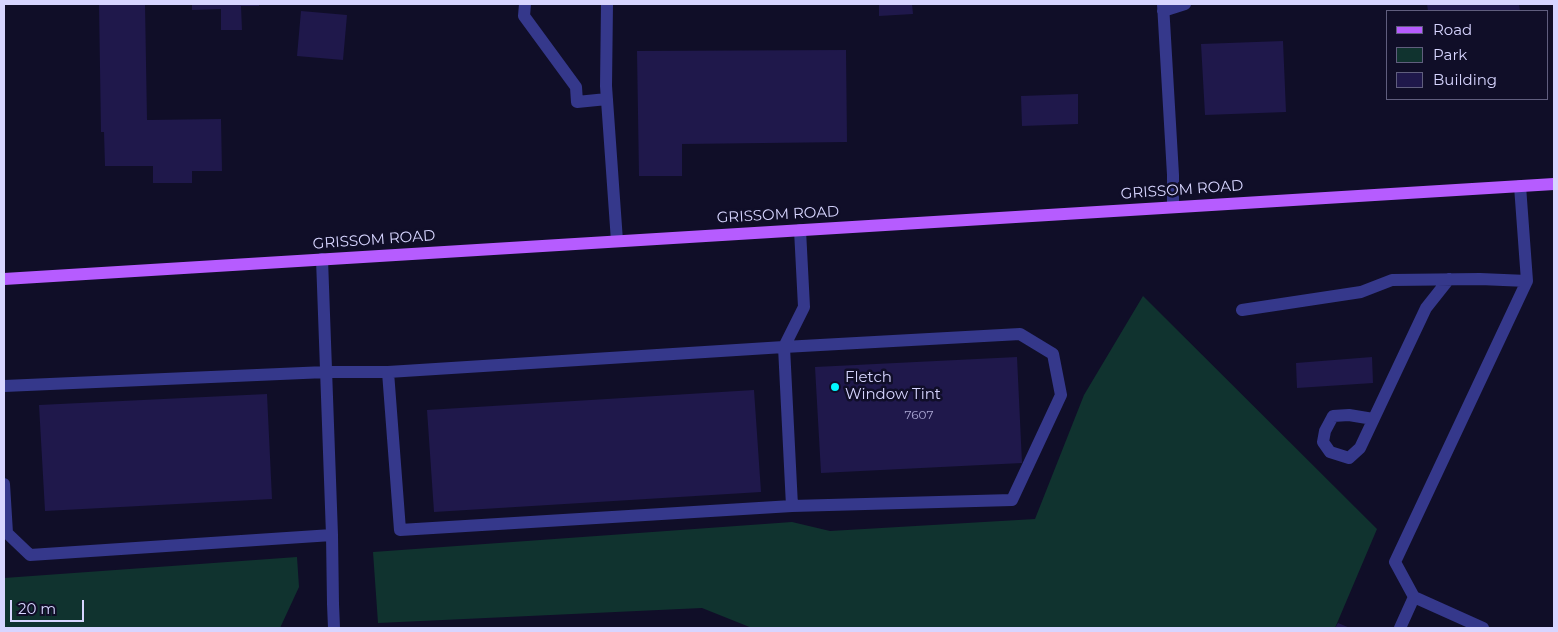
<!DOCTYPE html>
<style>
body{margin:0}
#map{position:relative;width:1558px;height:632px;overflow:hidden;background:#100e28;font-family:Montserrat,sans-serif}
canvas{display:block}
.frame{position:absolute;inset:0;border:5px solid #d7d5ff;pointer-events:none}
.legend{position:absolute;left:1386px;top:10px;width:162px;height:90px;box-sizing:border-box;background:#100e28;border:1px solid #605e7e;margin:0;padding:6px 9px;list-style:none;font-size:15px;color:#d7d5ff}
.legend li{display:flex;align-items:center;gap:10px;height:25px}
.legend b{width:25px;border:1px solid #605e7e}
.scale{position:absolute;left:10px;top:600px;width:74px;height:22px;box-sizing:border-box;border:2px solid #d7d5ff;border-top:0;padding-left:6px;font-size:15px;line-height:18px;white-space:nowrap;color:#d7d5ff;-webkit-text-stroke:4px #100e28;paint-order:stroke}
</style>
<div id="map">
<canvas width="1558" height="632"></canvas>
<div class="frame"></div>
<ul class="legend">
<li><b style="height:6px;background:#b65cff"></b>Road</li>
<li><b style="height:14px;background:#10332f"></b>Park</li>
<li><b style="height:14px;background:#1f184b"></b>Building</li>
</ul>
<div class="scale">20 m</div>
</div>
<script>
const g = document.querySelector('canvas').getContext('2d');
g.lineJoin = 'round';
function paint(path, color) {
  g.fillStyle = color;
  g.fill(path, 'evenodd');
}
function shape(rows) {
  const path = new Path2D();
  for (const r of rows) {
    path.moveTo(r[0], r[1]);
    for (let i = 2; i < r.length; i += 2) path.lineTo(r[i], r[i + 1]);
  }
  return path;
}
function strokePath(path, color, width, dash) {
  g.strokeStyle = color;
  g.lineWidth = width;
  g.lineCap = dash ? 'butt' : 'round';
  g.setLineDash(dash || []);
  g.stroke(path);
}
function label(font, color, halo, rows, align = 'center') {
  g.font = font + ' Montserrat,sans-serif';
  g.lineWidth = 5;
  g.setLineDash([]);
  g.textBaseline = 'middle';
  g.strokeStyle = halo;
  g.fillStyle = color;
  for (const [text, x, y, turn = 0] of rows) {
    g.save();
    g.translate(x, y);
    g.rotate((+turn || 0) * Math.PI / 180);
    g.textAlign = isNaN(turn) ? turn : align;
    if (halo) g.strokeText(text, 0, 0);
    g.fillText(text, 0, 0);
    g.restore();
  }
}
const green = shape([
 [1143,296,1377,529,1335,628,752,628,702,608,378,623,373,552,792,522,830,531,1035,519,1084,395],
 [297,557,299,587,280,628,4,628,4,578]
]);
const building = shape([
 [99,4,145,4,147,120,221,119,222,171,192,171,192,183,153,183,153,166,105,166,104,132,101,132],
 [192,4,259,4,259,6,241,6,242,30,221,30,221,9,192,10],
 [879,4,912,4,913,14,879,16],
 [1427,4,1519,4,1520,11,1428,11],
 [301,11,347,15,343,60,297,56],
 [1283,41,1286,112,1205,115,1201,44],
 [846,50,847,142,682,144,682,176,639,176,637,51],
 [1078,94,1078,124,1022,126,1021,96],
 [1017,357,1022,463,821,473,815,367],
 [1372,357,1373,383,1297,388,1296,363],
 [754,390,761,492,434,512,427,410],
 [267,394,272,499,45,511,39,405],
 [1338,623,1350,628,1335,628]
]);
const minor = shape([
 [525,4,524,16,576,87,577,102,607,99],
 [607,4,606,86,617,241],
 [1163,4,1173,175,1173,207],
 [1163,11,1185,4],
 [1242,310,1361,292,1392,280,1480,279,1527,281],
 [388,372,400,530,792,506,784,347,804,307,800,230],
 [4,386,326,372,388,372,784,347,1020,334,1053,354,1061,395,1012,500,792,506],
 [1373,419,1349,415,1333,416,1325,431,1323,442,1330,452,1349,458,1360,448,1426,308,1449,279],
 [4,484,7,533,30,555,332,535,322,259],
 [332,535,333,604,334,628],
 [1400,628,1414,597],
 [1483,628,1414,597,1395,562,1527,281,1520,186]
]);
const major = shape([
 [4,279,1554,184]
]);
const markers = [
 [835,387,5,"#01f8ff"]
];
const numberNames = [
 ["7607",919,415]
];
const streetNames = [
 ["GRISSOM ROAD",1182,190,-4],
 ["GRISSOM ROAD",778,215,-3],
 ["GRISSOM ROAD",374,240,-4]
];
const poiNames = [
 ["Fletch",845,378],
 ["Window Tint",845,395]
];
paint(green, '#10332f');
paint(building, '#1f184b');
strokePath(minor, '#35388b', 12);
strokePath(major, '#b65cff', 12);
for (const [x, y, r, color] of markers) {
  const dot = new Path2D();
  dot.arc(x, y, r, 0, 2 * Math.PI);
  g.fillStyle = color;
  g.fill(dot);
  strokePath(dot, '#100e28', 2);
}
label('12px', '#a9a6d2', null, numberNames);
label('15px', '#d7d5ff', '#100e28', streetNames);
label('15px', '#d7d5ff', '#100e28', poiNames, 'left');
</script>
